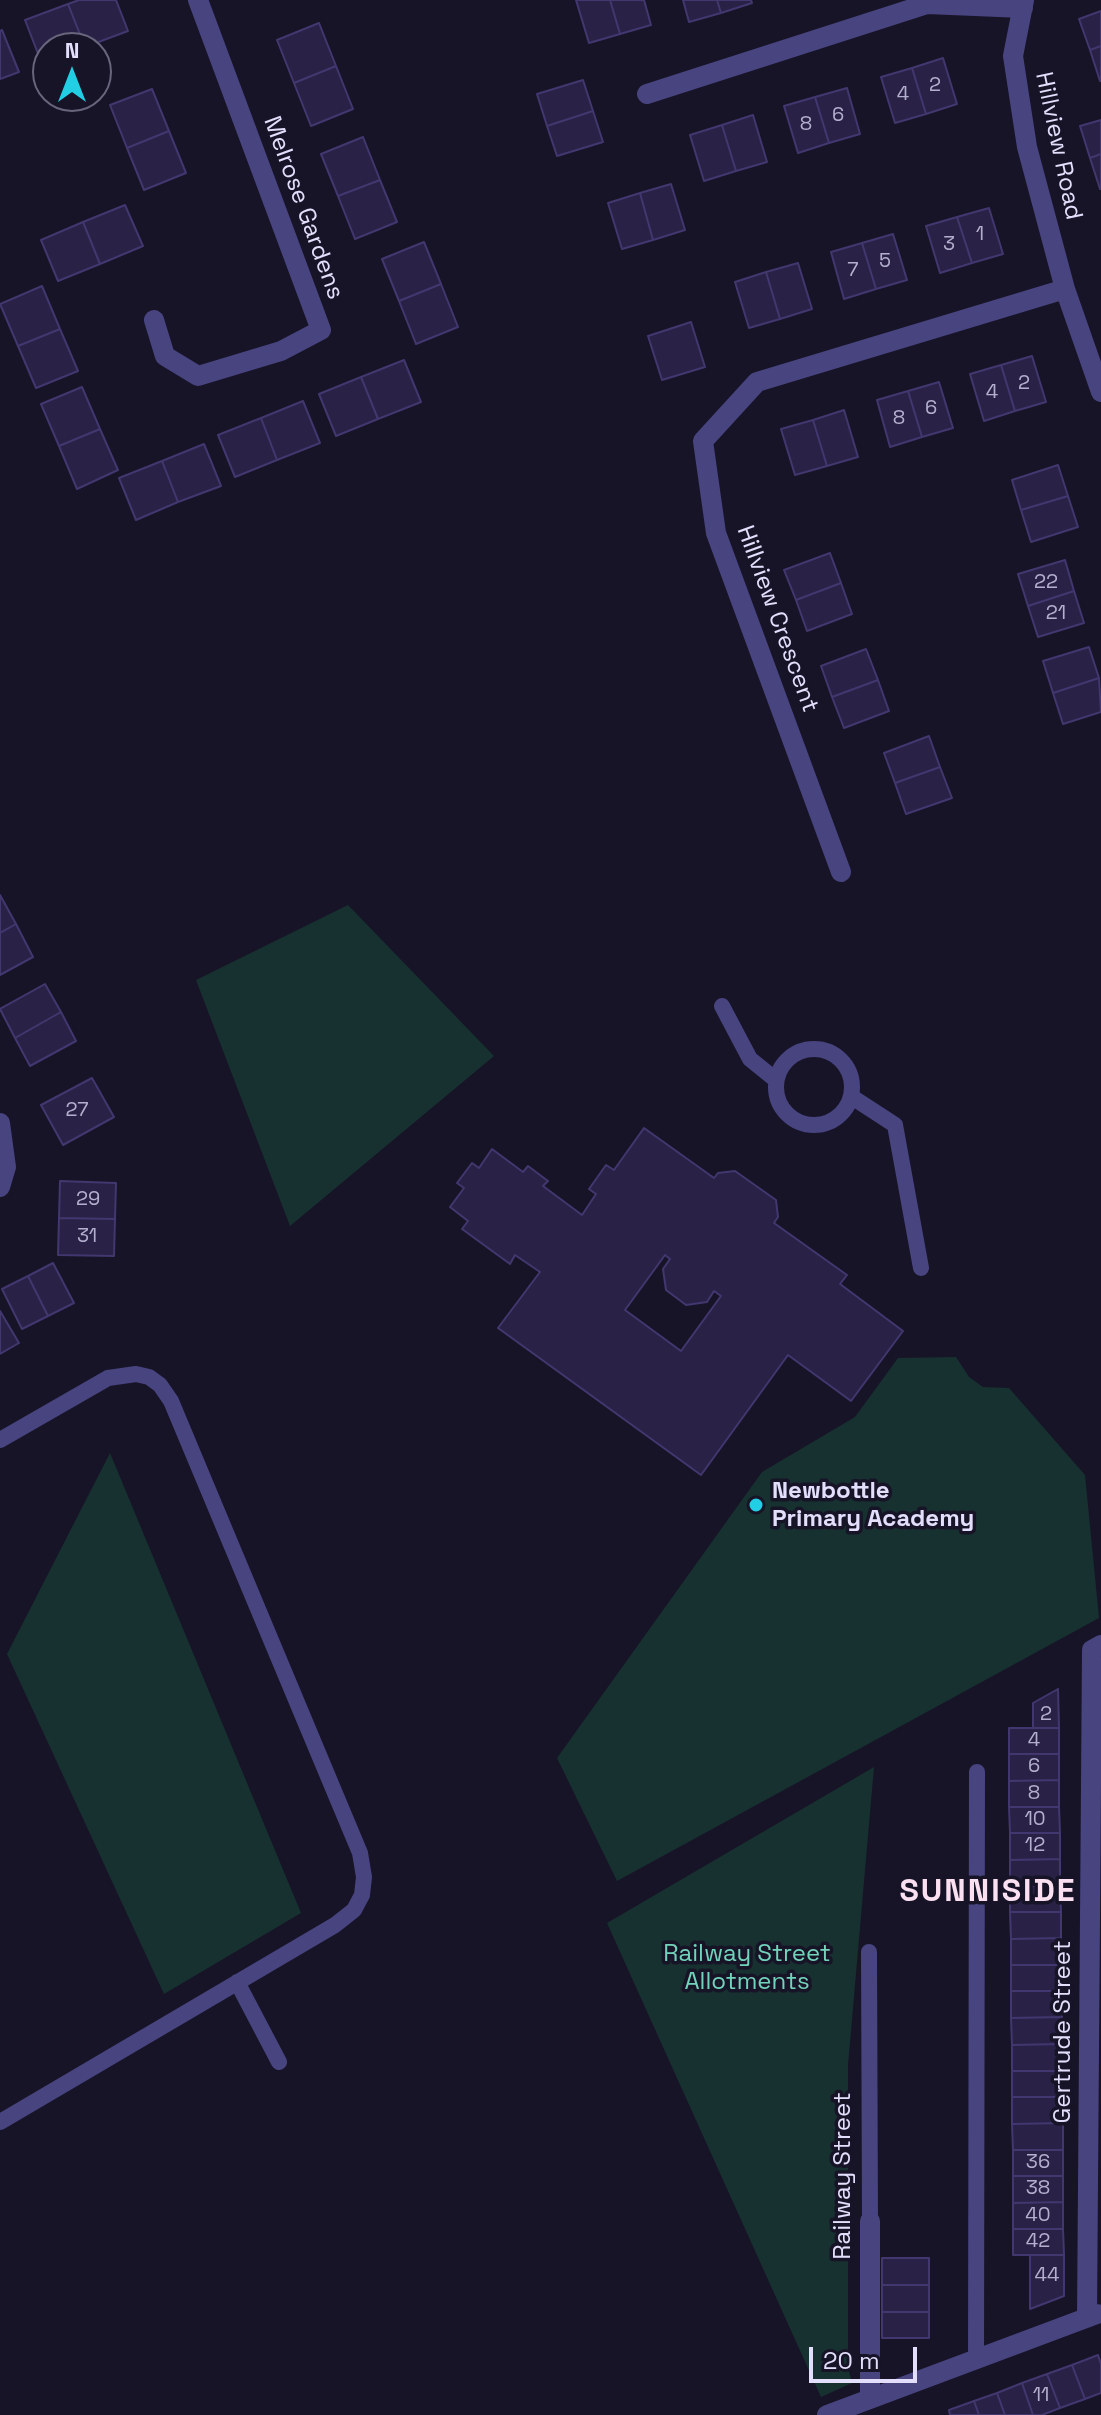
<!DOCTYPE html>
<style>
body{margin:0}
#map{position:relative;width:1101px;height:2415px;overflow:hidden;background:#171427;font-family:"Space Grotesk",sans-serif}
canvas{display:block}
.north{position:absolute;left:32px;top:32px;width:80px;height:80px;box-sizing:border-box;background:#171427;border:2px solid #68657c;border-radius:50%;rotate:0deg;font-size:22px;font-weight:700;line-height:32px;text-align:center;color:#e2defb}
.north::after{content:'';display:block;margin:auto;width:28px;height:36px;background:#22cee3;clip-path:polygon(50% 0,100% 100%,50% 72%,0 100%)}
.scale{position:absolute;left:809px;top:2347px;width:108px;height:36px;box-sizing:border-box;border:4px solid #e2defb;border-top:0;padding-left:10px;font-size:24px;line-height:28px;white-space:nowrap;color:#e2defb;-webkit-text-stroke:6px #171427;paint-order:stroke}
</style>
<div id="map">
<canvas width="1101" height="2415"></canvas>
<div class="north">N</div>
<div class="scale">20 m</div>
</div>
<script>
const g = document.querySelector('canvas').getContext('2d');
g.lineJoin = 'round';
function paint(path, color) {
  g.fillStyle = color;
  g.fill(path, 'evenodd');
}
function shape(rows) {
  const path = new Path2D();
  for (const r of rows) {
    if (r.length === 3) {
      path.moveTo(r[0] + r[2], r[1]);
      path.arc(r[0], r[1], r[2], 0, 2 * Math.PI);
      continue;
    }
    path.moveTo(r[0], r[1]);
    for (let i = 2; i < r.length; i += 2) path.lineTo(r[i], r[i + 1]);
  }
  return path;
}
function strokePath(path, color, width, dash) {
  g.strokeStyle = color;
  g.lineWidth = width;
  g.lineCap = dash ? 'butt' : 'round';
  g.setLineDash(dash || []);
  g.stroke(path);
}
function label(font, color, halo, rows, align = 'center') {
  g.font = font + ' "Space Grotesk",sans-serif';
  g.lineWidth = 7;
  g.setLineDash([]);
  g.textBaseline = 'middle';
  g.strokeStyle = halo;
  g.fillStyle = color;
  for (const [text, x, y, turn = 0] of rows) {
    g.save();
    g.translate(x, y);
    g.rotate((+turn || 0) * Math.PI / 180);
    g.textAlign = isNaN(turn) ? turn : align;
    if (halo) g.strokeText(text, 0, 0);
    g.fillText(text, 0, 0);
    g.restore();
  }
}
const green = shape([
 [348,905,494,1056,290,1226,196,980],
 [956,1357,969,1377,983,1387,1009,1388,1085,1475,1099,1618,617,1881,557,1758,762,1472,855,1417,898,1358],
 [110,1453,301,1913,164,1994,7,1654],
 [874,1767,848,2065,848,2368,852,2383,821,2397,607,1923]
]);
const building = shape([
 [79,0,116,0,128,31,85,47,68,4,79,0],
 [576,0,610,0,620,34,589,43,576,0],
 [610,0,644,0,651,25,620,34,610,0],
 [683,0,717,0,721,13,689,22,683,0],
 [717,0,751,0,752,3,721,13,717,0],
 [68,4,85,47,48,48,48,62,42,64,25,20,68,4],
 [1101,11,1101,46,1090,50,1079,19,1101,11],
 [319,23,336,66,294,83,277,40,319,23],
 [2,30,19,72,0,79,0,31,2,30],
 [1101,46,1101,81,1100,81,1090,50,1101,46],
 [943,58,957,104,926,114,912,68,943,58],
 [336,66,353,109,311,126,294,83,336,66],
 [912,68,926,114,895,123,881,77,912,68],
 [583,80,593,111,547,126,537,94,583,80],
 [847,88,860,134,829,143,815,97,847,88],
 [152,89,169,131,127,148,110,105,152,89],
 [815,97,829,143,798,153,784,106,815,97],
 [593,111,603,142,557,156,547,126,593,111],
 [753,115,767,162,736,171,722,125,753,115],
 [1101,120,1101,154,1090,158,1080,126,1101,120],
 [722,125,736,171,704,181,690,135,722,125],
 [169,131,186,173,144,190,127,148,169,131],
 [363,137,380,180,338,196,321,154,363,137],
 [1101,154,1101,189,1100,189,1090,158,1101,154],
 [380,180,397,222,355,239,338,196,380,180],
 [671,184,685,230,653,240,640,193,671,184],
 [640,193,653,240,622,249,608,203,640,193],
 [125,205,143,246,100,264,83,222,125,205],
 [989,208,1003,254,972,263,957,217,989,208],
 [957,217,972,263,940,273,926,226,957,217],
 [83,222,100,264,58,281,41,240,83,222],
 [893,234,907,280,876,289,862,243,893,234],
 [424,242,441,284,399,301,382,259,424,242],
 [862,243,876,289,844,299,831,252,862,243],
 [798,263,812,309,780,319,766,272,798,263],
 [766,272,780,319,749,328,735,282,766,272],
 [441,284,458,327,416,344,399,301,441,284],
 [42,286,60,329,18,346,0,304,42,286],
 [691,322,705,367,662,380,648,336,691,322],
 [60,329,78,371,36,388,18,346,60,329],
 [1032,356,1046,402,1015,411,1001,365,1032,356],
 [404,360,421,402,378,419,361,377,404,360],
 [1001,365,1015,411,984,421,970,374,1001,365],
 [361,377,378,419,336,436,319,394,361,377],
 [939,382,953,428,922,437,908,391,939,382],
 [82,387,100,429,59,446,41,404,82,387],
 [908,391,922,437,890,447,877,400,908,391],
 [303,401,320,443,277,460,261,418,303,401],
 [844,410,858,457,827,466,813,420,844,410],
 [261,418,277,460,235,477,218,435,261,418],
 [813,420,827,466,795,475,781,429,813,420],
 [100,429,118,470,77,489,59,446,100,429],
 [204,444,221,486,178,502,162,461,204,444],
 [162,461,178,502,136,520,119,478,162,461],
 [1058,465,1068,496,1021,510,1012,480,1058,465],
 [1068,496,1078,527,1031,542,1021,510,1068,496],
 [830,553,841,583,796,600,784,570,830,553],
 [1065,560,1074,591,1028,606,1018,574,1065,560],
 [841,583,852,614,807,631,796,600,841,583],
 [1074,591,1084,623,1038,637,1028,606,1074,591],
 [1089,647,1099,678,1053,693,1043,661,1089,647],
 [866,649,878,680,832,697,821,666,866,649],
 [1099,678,1101,712,1063,724,1053,693,1099,678],
 [878,680,889,711,844,728,832,697,878,680],
 [929,736,940,767,895,783,884,753,929,736],
 [940,767,952,798,906,814,895,783,940,767],
 [0,895,16,924,0,933,0,895],
 [16,924,33,957,0,975,0,933,16,924],
 [45,984,61,1012,15,1038,0,1009,45,984],
 [61,1012,76,1041,30,1066,15,1038,61,1012],
 [92,1078,114,1117,63,1145,41,1105,92,1078],
 [644,1128,714,1178,718,1173,735,1171,776,1200,778,1217,774,1223,847,1275,840,1284,903,1331,851,1401,788,1355,701,1475,498,1328,540,1272,515,1255,510,1264,462,1229,468,1221,450,1207,464,1188,457,1183,472,1163,479,1168,492,1149,523,1172,528,1166,548,1181,543,1186,582,1215,596,1194,589,1189,606,1165,614,1170,644,1128],
 [665,1255,670,1259,663,1269,666,1290,686,1305,707,1302,714,1291,721,1296,681,1351,625,1310,665,1255],
 [60,1181,116,1183,115,1219,59,1218,60,1181],
 [59,1218,115,1219,114,1256,58,1255,59,1218],
 [53,1263,74,1303,48,1316,28,1276,53,1263],
 [28,1276,48,1316,22,1329,2,1289,28,1276],
 [0,1311,19,1343,0,1354,0,1311],
 [1058,1689,1059,1728,1033,1728,1033,1703,1058,1689],
 [1009,1728,1059,1728,1059,1754,1009,1754,1009,1728],
 [1009,1754,1059,1754,1059,1780,1009,1781,1009,1754],
 [1059,1780,1059,1807,1009,1807,1009,1781,1059,1780],
 [1009,1807,1059,1807,1060,1833,1010,1833,1009,1807],
 [1010,1833,1060,1833,1060,1859,1010,1860,1010,1833],
 [1060,1859,1060,1886,1010,1886,1010,1860,1060,1859],
 [1010,1886,1060,1886,1061,1912,1010,1912,1010,1886],
 [1010,1912,1061,1912,1061,1938,1011,1939,1010,1912],
 [1061,1938,1061,1965,1011,1965,1011,1939,1061,1938],
 [1011,1965,1061,1965,1061,1991,1011,1991,1011,1965],
 [1011,1991,1061,1991,1062,2017,1011,2018,1011,1991],
 [1062,2017,1062,2044,1012,2045,1011,2018,1062,2017],
 [1062,2044,1062,2071,1012,2071,1012,2045,1062,2044],
 [1012,2071,1062,2071,1062,2097,1012,2097,1012,2071],
 [1012,2097,1062,2097,1063,2123,1012,2124,1012,2097],
 [1063,2123,1063,2150,1013,2150,1012,2124,1063,2123],
 [1013,2150,1063,2150,1063,2176,1013,2176,1013,2150],
 [1013,2176,1063,2176,1063,2202,1013,2203,1013,2176],
 [1063,2202,1063,2229,1013,2229,1013,2203,1063,2202],
 [1013,2229,1063,2229,1064,2255,1013,2255,1013,2229],
 [1030,2255,1064,2255,1064,2296,1030,2309,1030,2255],
 [882,2258,929,2258,929,2285,882,2285,882,2258],
 [882,2285,929,2285,929,2312,882,2312,882,2285],
 [882,2312,929,2312,929,2338,882,2338,882,2312],
 [1098,2355,1101,2364,1101,2393,1085,2399,1072,2365,1098,2355],
 [1072,2365,1085,2399,1060,2408,1047,2374,1072,2365],
 [1047,2374,1060,2408,1042,2415,1033,2415,1022,2383,1047,2374],
 [1022,2383,1033,2415,1005,2415,997,2393,1022,2383],
 [997,2393,1005,2415,979,2415,974,2401,997,2393],
 [974,2401,979,2415,950,2415,949,2410,974,2401]
]);
const lane = shape([
 [722,1006,750,1059,776,1080],
 [814,1087,38],
 [852,1097,895,1125,921,1268],
 [0,1440,108,1378,136,1374,149,1377,160,1385,171,1401,360,1853,364,1877,362,1895,354,1910,335,1925,0,2122],
 [869,1952,870,2221],
 [237,1982,279,2062],
 [976,2359,977,1772]
]);
const street = shape([
 [1024,0,1013,56,1027,147,1065,289,1101,392],
 [647,94,927,4,1023,8],
 [154,320,165,356,198,376,281,351,321,330,198,0],
 [841,872,716,533,703,441,757,382,1065,289],
 [0,1123,6,1167,0,1187],
 [870,2221,870,2399],
 [1087,2318,1092,1650,1101,1645],
 [827,2415,1097,2314]
]);
const markers = [
 [756,1505,8,"#22cee3"]
];
const numberNames = [
 ["2",935,86],
 ["4",903,95],
 ["6",838,116],
 ["8",806,125],
 ["1",980,235],
 ["3",949,245],
 ["5",885,262],
 ["7",853,271],
 ["2",1024,384],
 ["4",992,393],
 ["6",931,409],
 ["8",899,419],
 ["22",1046,583],
 ["21",1056,614],
 ["27",77,1111],
 ["29",88,1200],
 ["31",87,1237],
 ["2",1046,1715],
 ["4",1034,1741],
 ["6",1034,1767],
 ["8",1034,1794],
 ["10",1035,1820],
 ["12",1035,1846],
 ["36",1038,2163],
 ["38",1038,2189],
 ["40",1038,2216],
 ["42",1038,2242],
 ["44",1047,2276],
 ["11",1041,2396]
];
const streetNames = [
 ["Hillview Road",1058,146,78],
 ["Melrose Gardens",303,208,70],
 ["Hillview Crescent",777,619,70],
 ["Gertrude Street",1063,2032,-90],
 ["Railway Street",843,2176,-90]
];
const poiNames = [
 ["Newbottle",772,1491],
 ["Primary Academy",772,1519]
];
const parkNames = [
 ["Railway Street",747,1954],
 ["Allotments",747,1982]
];
const districtNames = [
 ["SUNNISIDE",988,1892]
];
paint(green, '#173130');
paint(building, '#292246');
strokePath(building, '#42376f', 2);
strokePath(lane, '#474480', 16);
strokePath(street, '#474480', 20);
for (const [x, y, r, color] of markers) {
  const dot = new Path2D();
  dot.arc(x, y, r, 0, 2 * Math.PI);
  g.fillStyle = color;
  g.fill(dot);
  strokePath(dot, '#171427', 3);
}
label('20px', '#b4afce', null, numberNames);
label('24px', '#e2defb', '#171427', streetNames);
label('bold 24px', '#e2defb', '#171427', poiNames, 'left');
label('24px', '#72d3bb', '#171427', parkNames);
g.letterSpacing = '2px';
label('bold 32px', '#fbe0f1', '#171427', districtNames);
g.letterSpacing = '0px';
</script>
